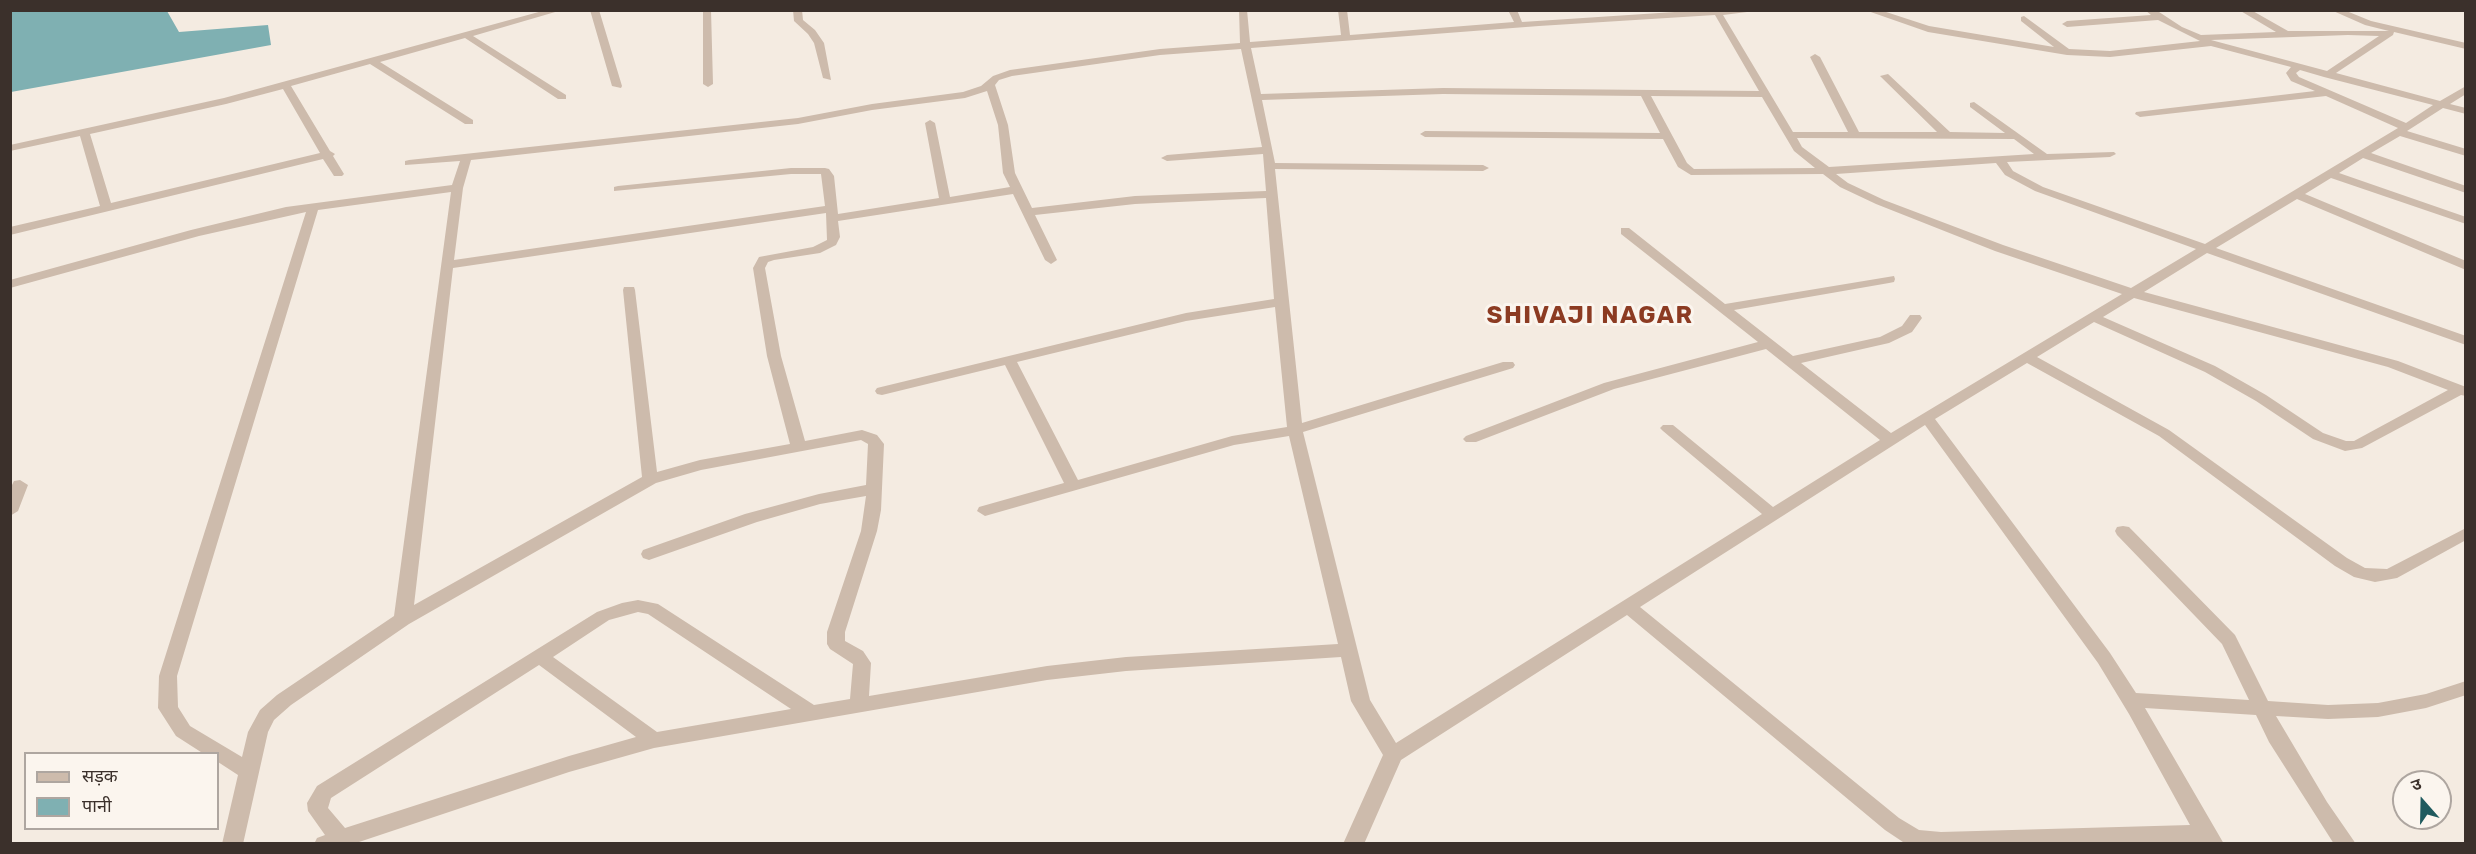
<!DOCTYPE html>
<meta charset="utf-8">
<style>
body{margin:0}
#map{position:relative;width:2476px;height:854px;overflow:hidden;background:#f4ebe1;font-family:Rubik,"Noto Sans Devanagari",sans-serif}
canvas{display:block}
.frame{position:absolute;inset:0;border:12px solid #3b302b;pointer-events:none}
.legend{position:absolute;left:24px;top:752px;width:195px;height:78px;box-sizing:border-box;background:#fbf5ee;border:2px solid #aea6a0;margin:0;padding:8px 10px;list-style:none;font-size:18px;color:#3b302b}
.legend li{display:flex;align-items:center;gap:12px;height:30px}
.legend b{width:30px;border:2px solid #aea6a0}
.north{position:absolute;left:2392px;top:770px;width:60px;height:60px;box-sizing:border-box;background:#fbf5ee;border:2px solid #aea6a0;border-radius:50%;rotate:340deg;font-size:16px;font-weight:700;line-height:24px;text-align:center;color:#3b302b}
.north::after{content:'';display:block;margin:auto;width:21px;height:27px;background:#1f5a5e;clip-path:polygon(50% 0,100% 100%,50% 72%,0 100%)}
</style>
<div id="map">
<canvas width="2476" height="854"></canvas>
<div class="frame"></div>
<ul class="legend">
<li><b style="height:8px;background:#cdbbac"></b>सड़क</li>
<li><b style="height:16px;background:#7fb0b2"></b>पानी</li>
</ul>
<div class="north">उ</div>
</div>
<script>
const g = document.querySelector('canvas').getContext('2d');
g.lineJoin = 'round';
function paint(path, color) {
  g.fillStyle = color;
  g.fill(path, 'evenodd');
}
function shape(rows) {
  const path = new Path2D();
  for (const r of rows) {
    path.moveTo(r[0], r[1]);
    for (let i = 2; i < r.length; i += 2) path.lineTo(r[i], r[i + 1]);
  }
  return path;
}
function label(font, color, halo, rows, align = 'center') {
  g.font = font + ' Rubik,sans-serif';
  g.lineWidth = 6;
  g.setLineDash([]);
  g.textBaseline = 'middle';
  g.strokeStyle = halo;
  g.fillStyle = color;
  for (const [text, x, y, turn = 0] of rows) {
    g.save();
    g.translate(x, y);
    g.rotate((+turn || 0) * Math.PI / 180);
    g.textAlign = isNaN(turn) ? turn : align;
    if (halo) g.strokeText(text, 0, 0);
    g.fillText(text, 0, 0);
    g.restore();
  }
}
const water = shape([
 [11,10,167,11,179,32,268,25,271,45,11,92]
]);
const minor = shape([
 [546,10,562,10,473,36,566,95,566,99,558,99,465,38,380,62,473,120,473,124,465,124,370,64,291,86,330,151,335,154,333,156,344,174,342,176,334,176,323,159,10,235,10,227,100,206,80,136,10,151,10,145,224,98,546,10],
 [283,89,320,153,111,203,90,134,226,104,283,89],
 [590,10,599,10,622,86,621,88,612,86,590,10],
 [703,10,711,10,713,84,708,87,703,84,703,10],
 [793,10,802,10,803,20,815,30,824,43,831,80,823,78,814,43,808,34,794,21,793,10],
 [1239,10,1247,10,1250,42,1341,35,1338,10,1347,10,1350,35,1514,22,1508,10,1517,10,1522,22,1705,10,1763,10,1723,15,1793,132,1848,132,1810,57,1815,54,1820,57,1859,132,1937,132,1880,76,1888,74,1950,132,2005,133,1970,107,1970,103,1974,102,2047,154,2114,152,2116,154,2110,157,2007,162,2013,171,2043,187,2205,244,2398,128,2326,96,2140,117,2135,114,2136,112,2315,91,2291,81,2286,73,2291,67,2211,46,2110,57,2067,55,1928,32,1865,10,1880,10,1929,26,2054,47,2021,21,2021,17,2024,16,2069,49,2110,51,2200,41,2158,20,2067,27,2062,24,2067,21,2151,15,2145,10,2156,10,2182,27,2201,35,2276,32,2239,10,2251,10,2288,31,2389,31,2365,25,2331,10,2344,10,2371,21,2466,43,2466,49,2394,32,2393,35,2336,73,2440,101,2466,86,2466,94,2450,104,2466,108,2466,114,2443,108,2407,131,2466,149,2466,156,2400,136,2371,153,2466,186,2466,193,2363,158,2339,173,2466,217,2466,224,2331,178,2305,194,2466,261,2466,270,2297,199,2216,248,2466,336,2466,345,2207,253,2144,292,2398,361,2466,387,2466,396,2461,395,2362,448,2345,451,2313,439,2256,401,2205,372,2094,322,2037,357,2169,430,2347,558,2365,568,2387,569,2466,528,2466,540,2397,578,2375,582,2354,577,2335,566,2159,436,2027,363,1935,419,2110,653,2136,693,2249,700,2222,644,2117,535,2115,531,2117,527,2123,526,2129,527,2235,635,2268,701,2328,705,2378,703,2426,694,2466,681,2466,695,2426,708,2378,717,2328,719,2276,716,2327,802,2356,844,2334,844,2269,742,2256,715,2145,708,2224,844,1906,844,1885,830,1627,615,1401,760,1364,844,1343,844,1383,755,1351,701,1341,657,1126,671,1047,680,654,748,569,772,353,844,314,844,317,838,325,835,308,811,307,803,317,786,597,612,622,603,638,600,658,604,814,705,850,699,853,664,830,649,827,644,827,632,861,531,866,496,820,504,757,522,649,560,643,558,641,554,643,550,745,514,819,494,866,485,868,444,861,440,701,470,656,483,409,624,291,705,274,720,268,732,243,844,222,844,238,775,218,762,218,754,204,754,176,736,158,708,159,676,306,212,199,236,10,288,10,280,191,230,286,207,452,185,460,161,405,165,405,161,409,160,798,118,872,104,963,92,981,86,993,76,1010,70,1160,49,1240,43,1239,10],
 [1715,15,1759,91,1443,88,1261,94,1251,48,1539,26,1715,15],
 [2348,35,2379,36,2327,71,2211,40,2348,35],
 [1241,49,1262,147,1167,155,1161,158,1167,161,1263,154,1266,191,1135,196,1032,208,1015,173,1008,125,995,85,999,80,1012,76,1160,55,1241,49],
 [2300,70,2324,77,2433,105,2406,123,2299,77,2296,73,2300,70],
 [987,91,998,125,1003,173,1010,187,950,197,935,123,930,120,925,123,939,198,838,214,834,176,829,169,825,168,791,168,618,186,614,187,614,191,791,174,821,174,825,206,454,260,463,188,471,160,798,124,872,110,965,98,987,91],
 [1443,94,1641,96,1660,133,1425,131,1420,134,1425,137,1663,139,1678,167,1691,175,1823,174,1840,187,1876,204,1995,251,2122,294,1891,433,1801,363,1889,343,1912,332,1922,318,1920,315,1910,315,1902,326,1880,337,1793,356,1734,310,1889,283,1894,282,1895,279,1894,276,1725,304,1629,228,1621,228,1621,234,1758,342,1604,383,1466,436,1463,439,1466,442,1476,442,1614,389,1766,349,1880,440,1773,507,1673,425,1663,425,1660,428,1663,431,1762,514,1396,743,1370,700,1303,432,1513,368,1515,365,1513,362,1503,362,1302,423,1275,169,1483,171,1489,168,1483,165,1275,163,1262,100,1443,94],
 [1651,96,1762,97,1794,151,1815,168,1694,169,1687,163,1651,96],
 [1797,138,2014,139,2034,154,1829,167,1802,147,1797,138],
 [1996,163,2005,175,2035,191,2196,249,2131,288,2003,245,1884,200,1848,183,1836,174,1996,163],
 [451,192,394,616,277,695,260,710,248,732,242,757,190,726,178,707,177,676,318,210,451,192],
 [1013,194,1045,260,1051,264,1057,260,1035,215,1135,204,1266,198,1274,299,1186,313,877,388,875,391,877,394,882,395,1005,365,1064,483,979,507,977,511,985,516,1234,445,1289,436,1338,644,1126,657,1047,666,869,696,871,663,863,651,845,641,845,632,877,531,881,510,884,444,877,435,862,430,805,441,781,356,765,268,768,262,774,260,820,253,836,245,840,237,838,221,1013,194],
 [826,213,827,240,813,247,759,257,753,268,767,356,790,444,700,460,657,472,635,290,634,287,624,287,623,290,642,477,414,605,453,268,826,213],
 [2134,298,2388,367,2448,390,2354,441,2346,441,2323,433,2266,395,2215,366,2103,317,2134,298],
 [1275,307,1287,427,1232,436,1078,480,1017,362,1186,321,1275,307],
 [1925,425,2098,663,2129,714,2190,825,1941,832,1919,830,1899,818,1640,607,1925,425],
 [638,612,648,614,791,709,657,732,553,657,609,620,638,612],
 [539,665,636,737,569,756,345,828,328,808,331,798,539,665],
 [20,480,28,485,18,511,10,516,10,489,14,481,20,480]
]);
const districtNames = [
 ["SHIVAJI NAGAR",1590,316]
];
paint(water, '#7fb0b2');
paint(minor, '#cdbbac');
g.letterSpacing = '1.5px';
label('bold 24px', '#8c3b22', '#fbf5ee', districtNames);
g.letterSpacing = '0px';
</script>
